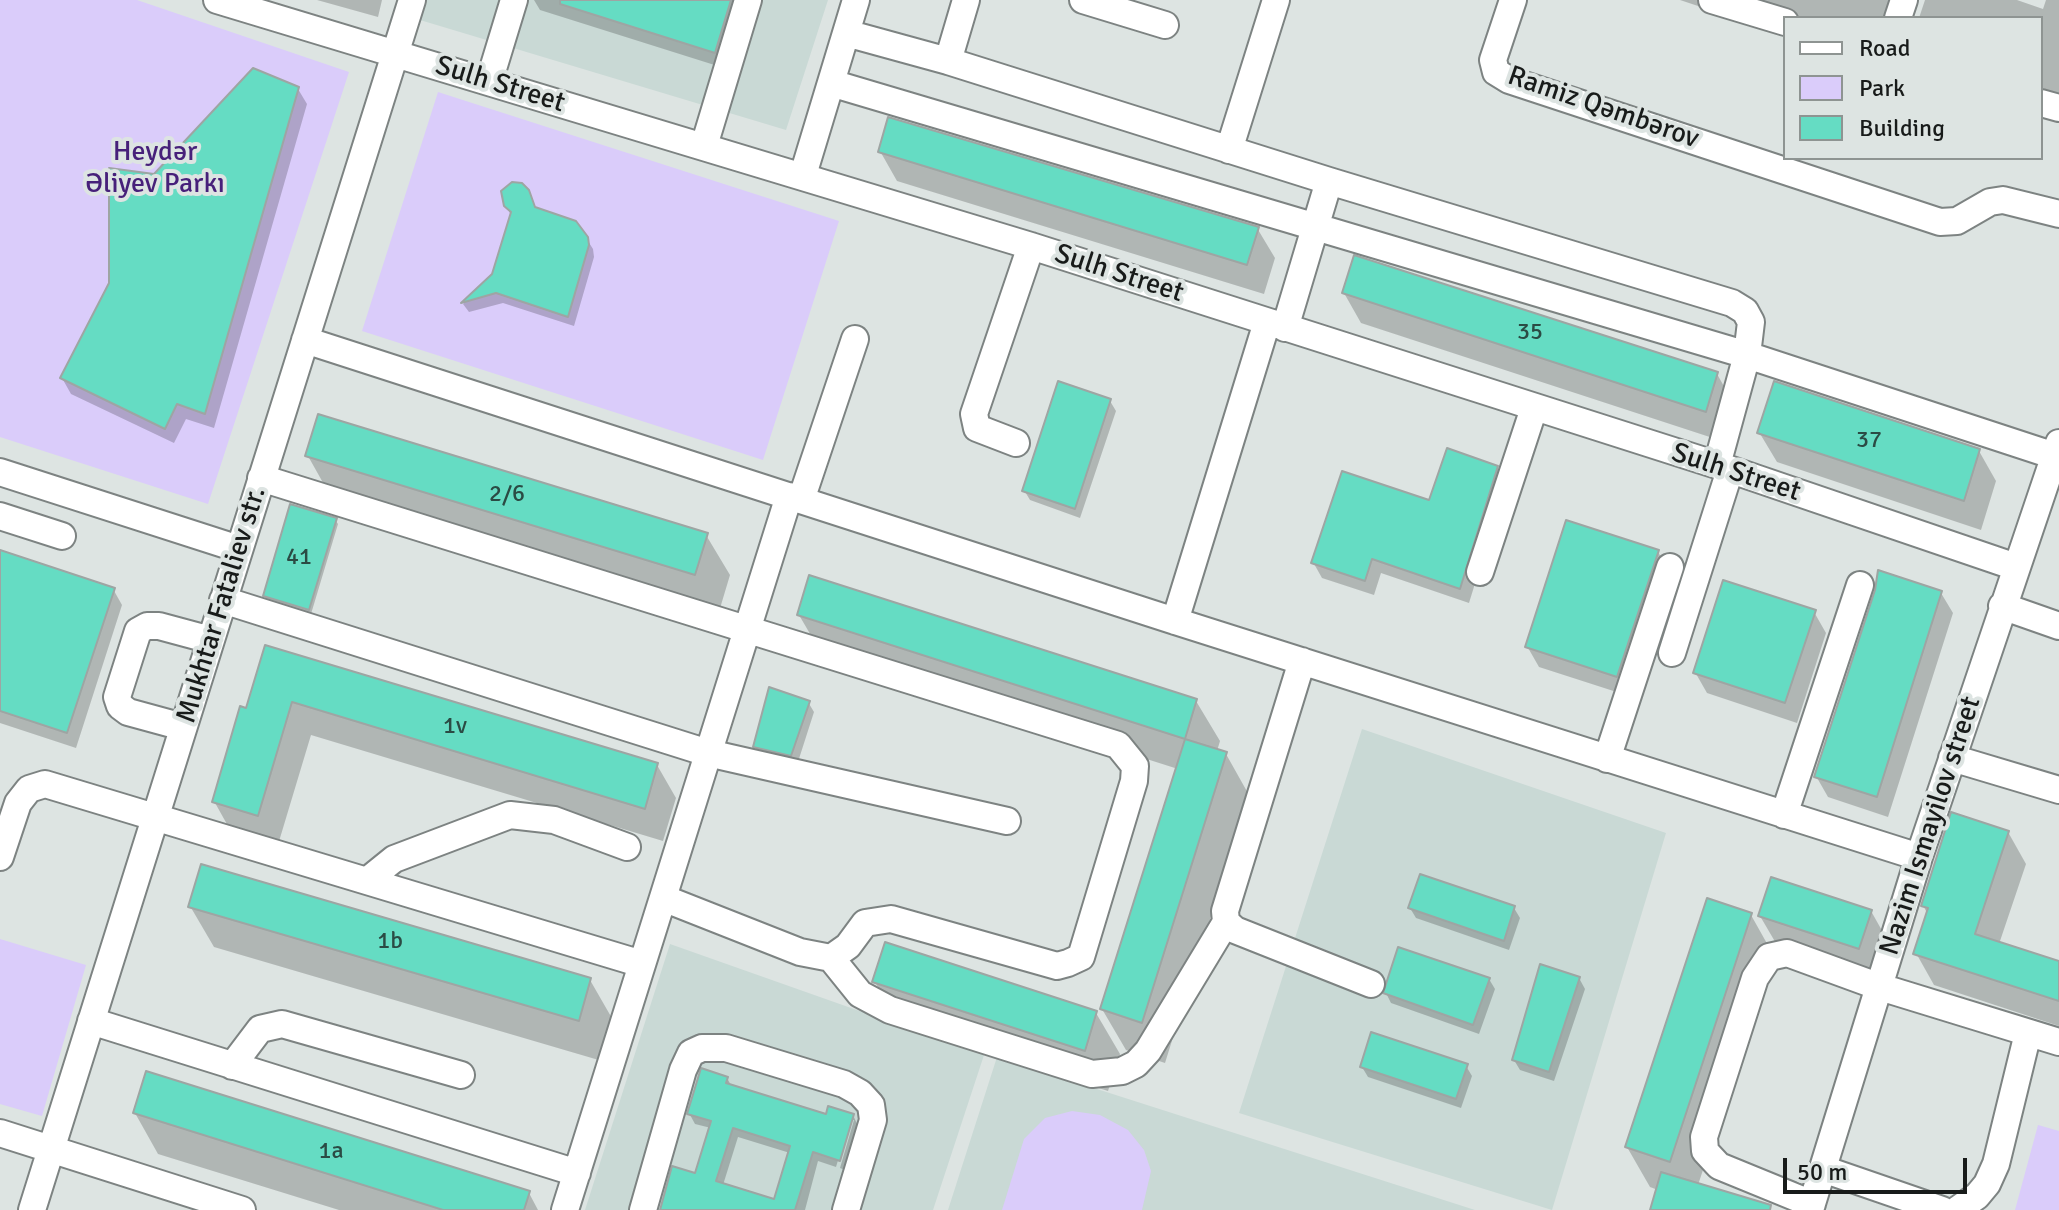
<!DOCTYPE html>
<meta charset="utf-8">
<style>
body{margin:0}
#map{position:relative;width:2059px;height:1210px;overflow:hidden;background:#dde4e2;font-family:Signika,sans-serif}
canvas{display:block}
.legend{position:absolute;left:1783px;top:16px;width:260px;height:144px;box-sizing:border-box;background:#dde4e2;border:2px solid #8e9492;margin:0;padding:10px 14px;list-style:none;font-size:24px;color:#181b1a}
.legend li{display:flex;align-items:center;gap:16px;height:40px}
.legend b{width:40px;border:2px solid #8e9492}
.scale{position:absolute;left:1783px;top:1158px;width:184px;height:36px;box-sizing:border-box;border:4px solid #181b1a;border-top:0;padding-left:10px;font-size:24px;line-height:28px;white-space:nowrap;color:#181b1a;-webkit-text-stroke:6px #dde4e2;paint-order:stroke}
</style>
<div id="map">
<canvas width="2059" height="1210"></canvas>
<ul class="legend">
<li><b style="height:10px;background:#fff"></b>Road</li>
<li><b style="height:22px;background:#daccfa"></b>Park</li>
<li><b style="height:22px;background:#65dcc3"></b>Building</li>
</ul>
<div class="scale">50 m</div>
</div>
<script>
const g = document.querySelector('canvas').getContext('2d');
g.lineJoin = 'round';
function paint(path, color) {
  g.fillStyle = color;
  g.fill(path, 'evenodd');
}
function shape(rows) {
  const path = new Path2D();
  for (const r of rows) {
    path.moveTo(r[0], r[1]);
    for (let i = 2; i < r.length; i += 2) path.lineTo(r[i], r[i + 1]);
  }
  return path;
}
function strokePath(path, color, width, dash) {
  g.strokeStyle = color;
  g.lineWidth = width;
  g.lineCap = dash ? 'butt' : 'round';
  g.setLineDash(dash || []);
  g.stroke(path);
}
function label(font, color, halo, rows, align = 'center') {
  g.font = font + ' Signika,sans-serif';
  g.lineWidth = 8;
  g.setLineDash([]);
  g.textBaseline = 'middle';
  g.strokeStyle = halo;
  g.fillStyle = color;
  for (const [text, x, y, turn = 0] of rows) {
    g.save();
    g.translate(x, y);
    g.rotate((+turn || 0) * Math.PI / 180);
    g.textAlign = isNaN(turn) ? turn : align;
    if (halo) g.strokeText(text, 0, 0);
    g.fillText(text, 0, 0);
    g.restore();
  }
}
const built = shape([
 [427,0,828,0,786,130,420,20],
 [1362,729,1666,833,1552,1210,1239,1113],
 [670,944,984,1055,933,1210,585,1210],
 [997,1057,1475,1210,948,1210]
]);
const green = shape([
 [0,0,137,0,349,72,208,504,0,437],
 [438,92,839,221,763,460,362,331],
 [0,939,86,965,42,1116,0,1104],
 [1072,1111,1100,1115,1128,1130,1144,1150,1151,1171,1142,1210,1002,1210,1024,1139,1045,1118],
 [2038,1125,2059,1131,2059,1210,2015,1210]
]);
const shadow = shape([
 [317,0,382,0,378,17],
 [534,0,746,0,724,68,540,10],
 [1680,0,1892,0,1896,18,1785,18,1785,35],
 [1925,0,2017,0,2043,9,2046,0,2059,0,2059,111,2041,105,2041,18,1919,18],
 [298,89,307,104,214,428,186,419,174,443,71,394,62,378,111,283,155,176],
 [880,151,1257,228,1275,258,1264,294,897,181],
 [505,189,527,191,536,210,586,238,593,249,594,257,574,326,503,303,469,312,463,304,494,276,512,217,502,198],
 [1344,293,1717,374,1734,404,1722,441,1361,323],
 [1110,401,1116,411,1080,518,1030,500,1024,490],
 [1759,432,1979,451,1996,481,1981,530,1777,462],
 [308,456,706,535,730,575,718,615,331,497],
 [1497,467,1506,483,1469,603,1381,573,1374,595,1322,578,1313,562],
 [335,520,338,524,311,614,267,600,265,596],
 [0,552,113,589,122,605,76,748,0,723],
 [1658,552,1670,573,1629,696,1539,667,1527,646],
 [1941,593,1953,613,1888,817,1828,797,1816,776],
 [1814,612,1826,633,1797,723,1707,693,1695,672],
 [799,615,1196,701,1220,741,1217,751,1226,754,1249,795,1165,1063,1126,1050,1102,1009,1178,769,823,656],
 [267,647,657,765,676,798,663,841,311,735,277,848,233,835,214,801,247,711],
 [808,702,814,712,797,765,761,757,755,747],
 [2008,832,2026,864,1999,944,2059,964,2059,1026,1934,985,1916,953,1928,915,1923,905],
 [190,906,590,980,613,1020,602,1061,214,947],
 [1410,908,1514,908,1520,918,1509,950,1416,918],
 [1871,911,1894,952,1882,989,1784,957,1760,916],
 [1751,915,1774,956,1698,1185,1765,1210,1652,1210,1658,1190,1650,1187,1627,1147],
 [1541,966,1579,978,1585,989,1554,1081,1520,1070,1514,1060],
 [1489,979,1495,989,1479,1034,1391,1003,1386,993],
 [875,982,1096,1013,1120,1054,1108,1091,898,1023],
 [1466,1066,1472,1076,1461,1108,1368,1077,1362,1067],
 [727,1078,732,1087,827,1116,853,1115,858,1126,845,1170,840,1168,854,1120,850,1120,836,1167,818,1161,805,1210,662,1210,696,1176,711,1128,695,1124,689,1113],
 [738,1137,790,1153,776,1201,723,1185],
 [135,1113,529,1193,538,1210,339,1210,158,1154]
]);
const building = shape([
 [560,0,731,0,715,53,560,4,560,0],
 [253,68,299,87,205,414,177,404,165,429,60,378,109,283,109,168,154,174,253,68],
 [888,117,1259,227,1247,265,878,152,888,117],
 [512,182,522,183,529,190,535,207,576,221,588,237,589,245,568,317,496,293,461,303,492,274,511,212,504,206,501,191,512,182],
 [1354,255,1718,372,1706,412,1342,293,1354,255],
 [1058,381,1111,399,1075,509,1022,491,1058,381],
 [1774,381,1980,449,1964,501,1757,433,1774,381],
 [318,414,708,533,695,575,305,456,318,414],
 [1447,448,1498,466,1460,589,1372,559,1365,581,1311,563,1342,471,1429,500,1447,448],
 [290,504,337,518,309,610,263,596,290,504],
 [1566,520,1659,550,1617,677,1525,647,1566,520],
 [0,550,115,588,67,733,0,711,0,550],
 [1878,570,1942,591,1877,797,1814,777,1875,590,1878,570],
 [809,575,1197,699,1185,739,797,615,809,575],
 [1723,580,1816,610,1785,703,1693,673,1723,580],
 [265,645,658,763,645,809,292,702,258,816,212,802,240,706,246,708,265,645],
 [769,687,810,701,791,756,753,747,769,687],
 [1185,739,1227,752,1142,1023,1100,1009,1185,739],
 [1951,812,2009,831,1975,934,2059,961,2059,1001,1913,954,1928,908,1921,906,1951,812],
 [201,864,591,978,579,1021,188,907,201,864],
 [1420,874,1515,906,1504,941,1408,908,1420,874],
 [1771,877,1872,910,1859,949,1758,916,1771,877],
 [1707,898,1752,913,1670,1162,1625,1147,1707,898],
 [885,942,1097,1011,1085,1051,872,982,885,942],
 [1398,947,1490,978,1473,1025,1383,993,1398,947],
 [1540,964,1580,977,1549,1072,1512,1060,1540,964],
 [1371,1032,1468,1064,1456,1099,1360,1067,1371,1032],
 [701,1068,728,1077,726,1083,826,1114,828,1106,854,1114,840,1161,813,1152,795,1210,660,1210,672,1166,695,1173,711,1121,687,1114,701,1068],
 [733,1128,790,1146,774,1199,716,1181,733,1128],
 [146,1071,530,1191,524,1210,443,1210,133,1113,146,1071],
 [1661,1172,1771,1205,1770,1210,1650,1210,1661,1172]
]);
const minor = shape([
 [217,0,1031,246,1717,465,2016,567],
 [1083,0,1165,25],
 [1513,0,1493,60,1496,72,1509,80,1940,222,1957,221,1990,202,2003,200,2059,214],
 [1712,0,1785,22],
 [1898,18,1904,0],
 [846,33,948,61,1329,181,1732,303,1745,311,1751,322,1747,355,2055,456],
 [948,61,966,0],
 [489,82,514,0],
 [831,83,1747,355,1717,465],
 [2041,103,2059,108],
 [704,146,748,0],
 [1229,150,1276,0],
 [803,175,856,0],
 [1285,328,1329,181],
 [305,340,1175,621,1919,857],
 [1016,443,977,428,974,414,1031,246],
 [0,472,239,549],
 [261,478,1118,745,1135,766,1134,781,1081,957,1068,963,1057,966,891,919,865,923,848,946,831,958,800,952,663,898],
 [801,500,855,339],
 [0,516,62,536],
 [1480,572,1534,408],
 [223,600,708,753,1007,821],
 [2002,606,2059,626],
 [1175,621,1267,322],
 [1672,653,1730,470],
 [1302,661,1225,911,1226,922,1235,930,1371,984],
 [183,727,128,712,120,706,117,697,138,631,147,626,159,626,211,640],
 [1952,758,2059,790],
 [1607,759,1670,567],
 [1784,815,1860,585],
 [0,857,18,803,29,789,45,784,642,964],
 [368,880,394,859,510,815,554,820,627,847],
 [831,958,860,994,890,1010,1092,1074,1122,1071,1136,1064,1148,1051,1226,922],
 [91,1021,577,1173],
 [232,1066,260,1029,282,1024,461,1075],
 [0,1133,242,1210],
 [1823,1169,1942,1210],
 [1812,1204,1719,1166,1705,1151,1704,1137,1755,978,1769,957,1787,953,1880,987,2059,1042],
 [32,1210,412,0],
 [565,1210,789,496],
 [643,1210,683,1070,691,1053,702,1048,726,1048,844,1084,860,1093,871,1105,873,1120,846,1210],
 [1810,1210,1919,857,2059,443],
 [1957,1210,1977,1196,1987,1184,1996,1164,2028,1033]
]);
const numberNames = [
 ["35",1530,333],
 ["37",1869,441],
 ["2/6",507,495],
 ["41",299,558],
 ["1v",455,727],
 ["1b",390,942],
 ["1a",331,1152]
];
const streetNames = [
 ["Sulh Street",500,85,17],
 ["Ramiz Qəmbərov",1603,108,19],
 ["Sulh Street",1119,274,18],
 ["Sulh Street",1736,473,18],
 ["Mukhtar Fataliev str.",222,605,-73],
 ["Nazim Ismayilov street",1931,826,-72]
];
const parkNames = [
 ["Heydər",155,153],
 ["Əliyev Parkı",155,185]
];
paint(built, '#c9d9d5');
paint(green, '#daccfa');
paint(shadow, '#0003');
paint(building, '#65dcc3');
strokePath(building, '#9ea5a3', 2);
strokePath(minor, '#7d8382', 30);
strokePath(minor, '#fff', 26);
label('24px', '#2b4b44', null, numberNames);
label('28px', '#181b1a', '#dde4e2', streetNames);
label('28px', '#47207a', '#dde4e2', parkNames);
</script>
